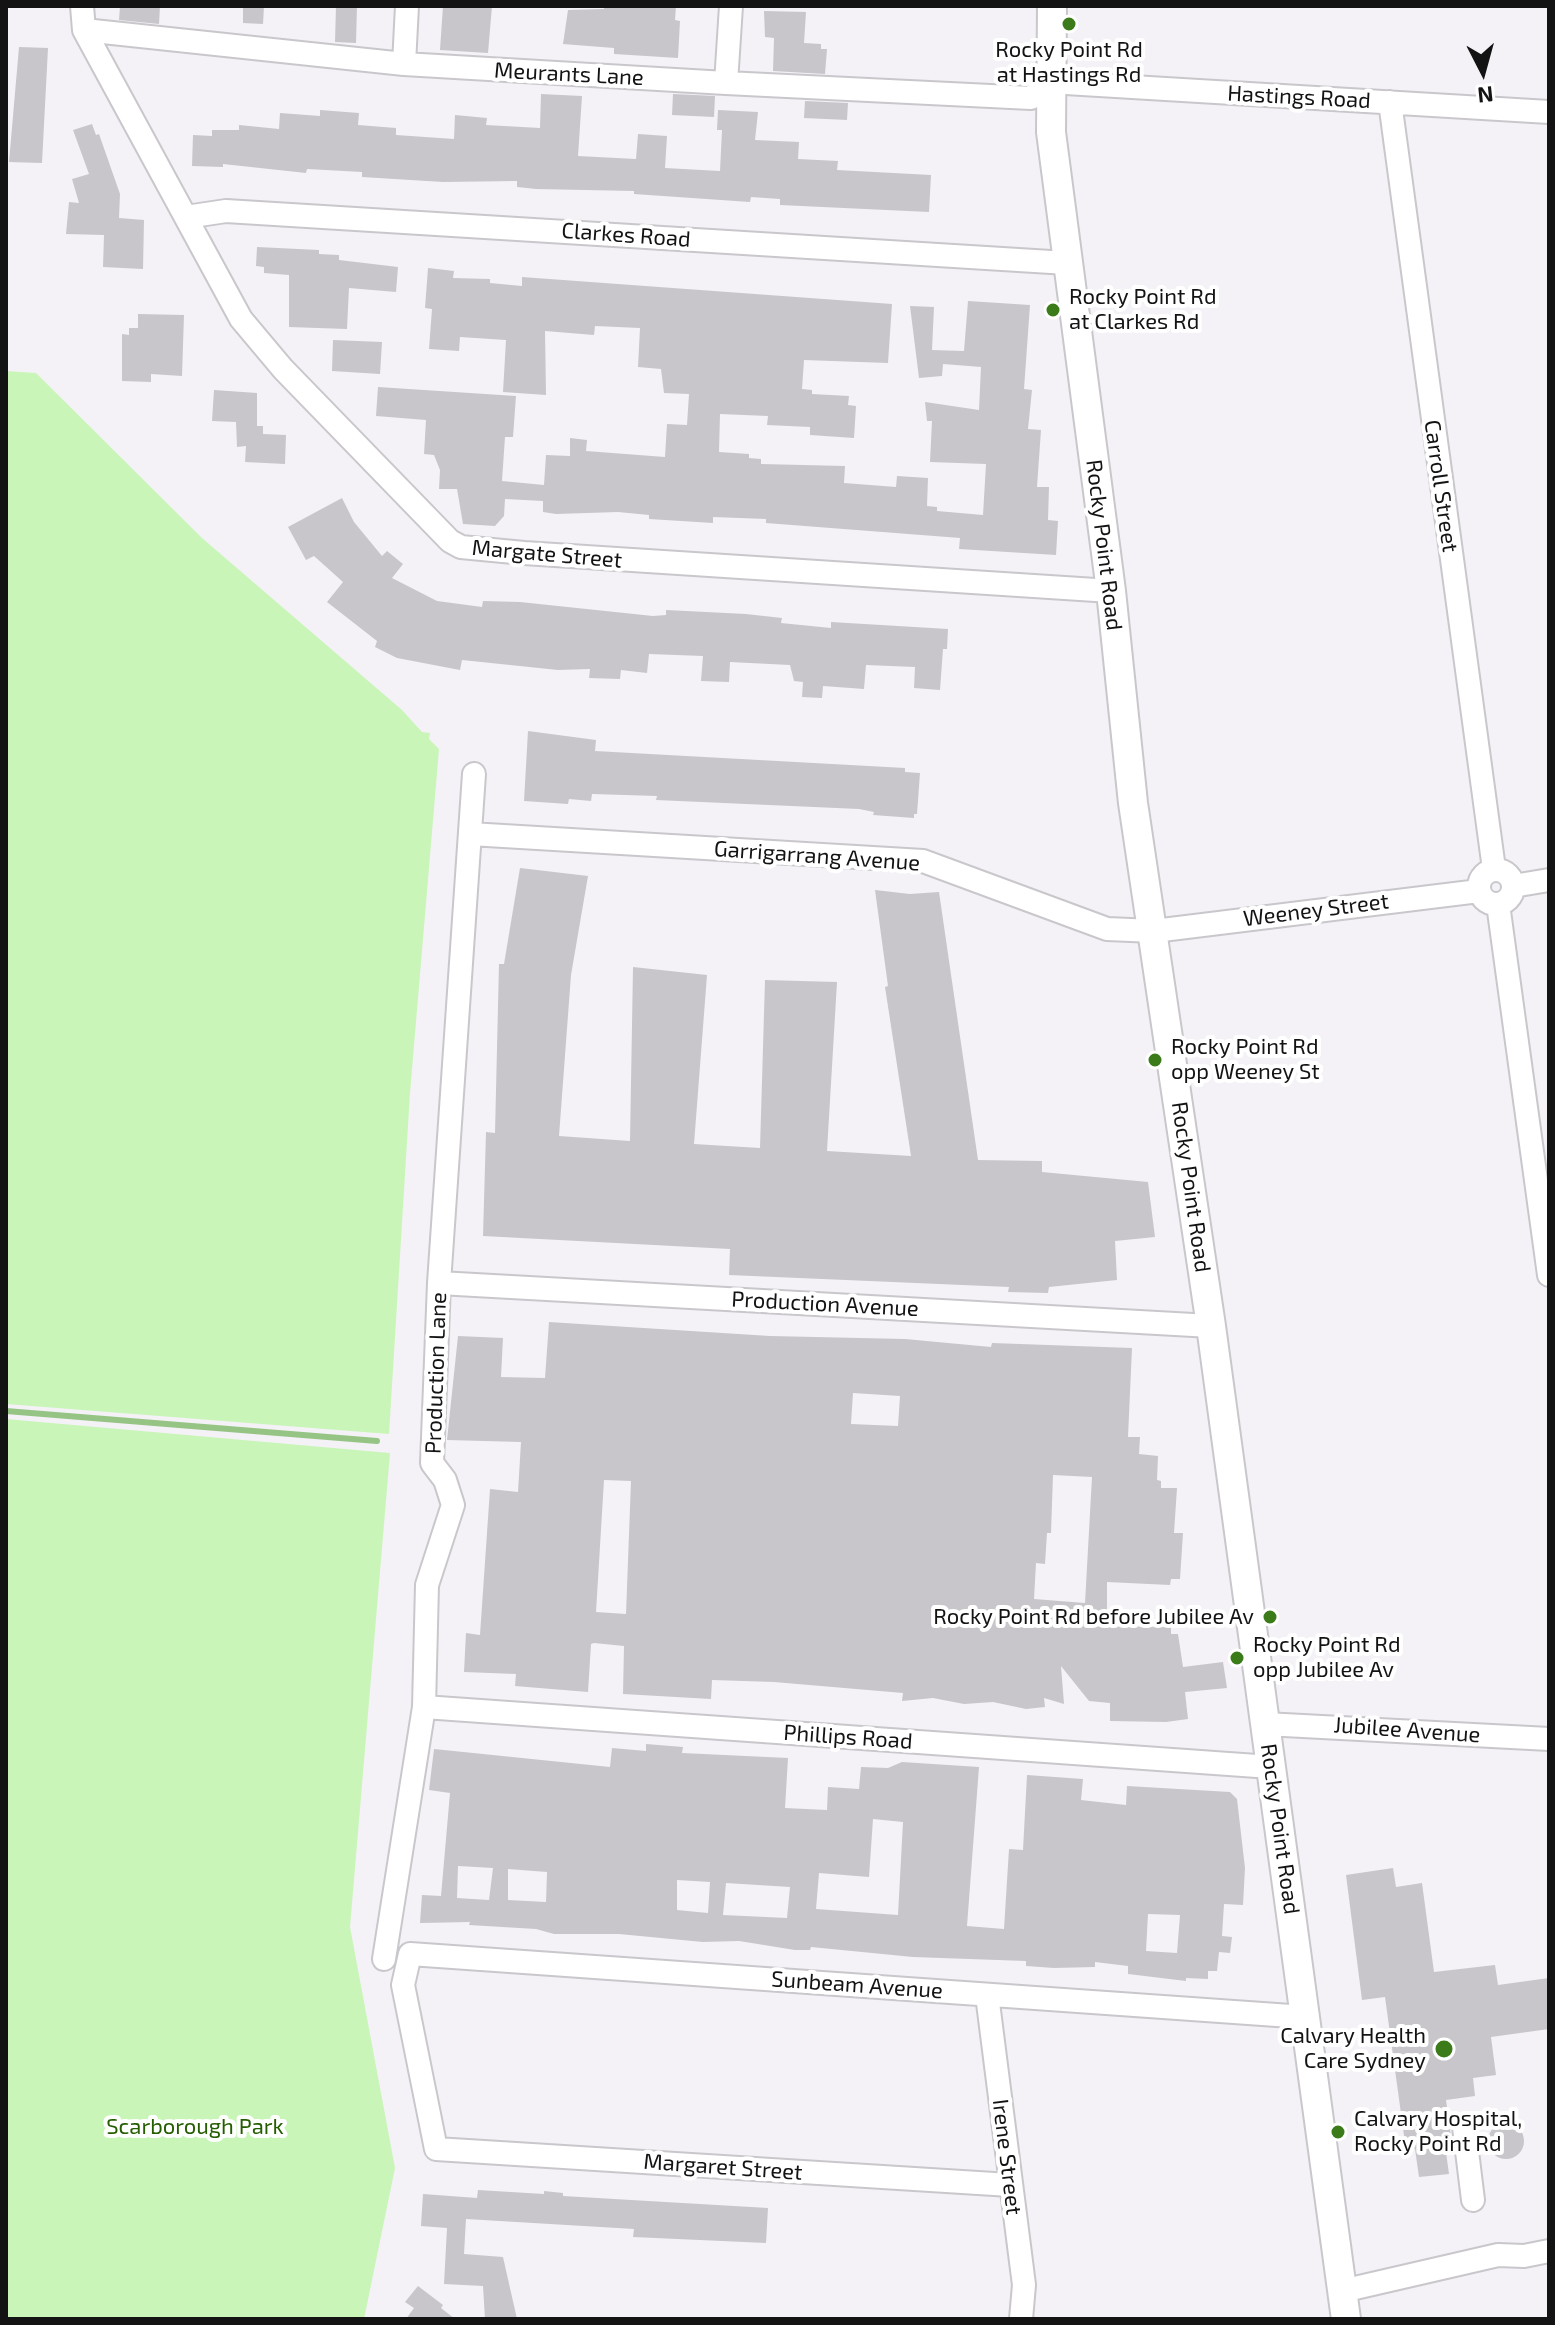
<!DOCTYPE html>
<style>
body{margin:0}
#map{position:relative;width:1555px;height:2325px;overflow:hidden;background:#f4f2f6;font-family:"Exo 2",sans-serif}
canvas{display:block}
.frame{position:absolute;inset:0;border:8px solid #131314;pointer-events:none}
.north{position:absolute;left:1443px;top:32px;width:80px;height:80px;-webkit-text-stroke:6px #fff;paint-order:stroke;rotate:174deg;font-size:22px;font-weight:700;line-height:32px;text-align:center;color:#131314}
.north::after{content:'';display:block;margin:auto;width:28px;height:36px;background:#131314;clip-path:polygon(50% 0,100% 100%,50% 72%,0 100%)}
</style>
<div id="map">
<canvas width="1555" height="2325"></canvas>
<div class="frame"></div>
<div class="north">N</div>
</div>
<script>
const g = document.querySelector('canvas').getContext('2d');
g.lineJoin = 'round';
function paint(path, color) {
  g.fillStyle = color;
  g.fill(path, 'evenodd');
}
function shape(rows) {
  const path = new Path2D();
  for (const r of rows) {
    if (r.length === 3) {
      path.moveTo(r[0] + r[2], r[1]);
      path.arc(r[0], r[1], r[2], 0, 2 * Math.PI);
      continue;
    }
    path.moveTo(r[0], r[1]);
    for (let i = 2; i < r.length; i += 2) path.lineTo(r[i], r[i + 1]);
  }
  return path;
}
function strokePath(path, color, width, dash) {
  g.strokeStyle = color;
  g.lineWidth = width;
  g.lineCap = dash ? 'butt' : 'round';
  g.setLineDash(dash || []);
  g.stroke(path);
}
function label(font, color, halo, rows, align = 'center') {
  g.font = font + ' "Exo 2",sans-serif';
  g.lineWidth = 8;
  g.setLineDash([]);
  g.textBaseline = 'middle';
  g.strokeStyle = halo;
  g.fillStyle = color;
  for (const [text, x, y, turn = 0] of rows) {
    g.save();
    g.translate(x, y);
    g.rotate((+turn || 0) * Math.PI / 180);
    g.textAlign = isNaN(turn) ? turn : align;
    if (halo) g.strokeText(text, 0, 0);
    g.fillText(text, 0, 0);
    g.restore();
  }
}
const green = shape([
 [6,371,36,373,202,538,402,710,422,732,430,733,429,739,439,749,410,1093,389,1434,6,1404],
 [6,1419,390,1453,350,1927,395,2168,364,2319,6,2319]
]);
const stream = shape([
 [6,1411,377,1441]
]);
const building = shape([
 [120,6,160,6,159,24,119,20],
 [243,6,264,6,263,24,243,23],
 [336,6,357,6,356,43,335,42],
 [443,6,492,6,488,53,440,50],
 [604,6,676,6,675,20,680,21,678,58,614,54,614,48,563,44,568,10,604,9],
 [764,11,806,12,804,43,821,44,821,49,827,49,825,74,773,71,774,38,765,37],
 [19,47,48,48,42,163,9,162],
 [541,94,582,96,578,156,636,159,638,134,667,136,665,168,720,171,722,130,717,130,718,110,758,112,755,140,799,142,798,159,838,161,837,170,931,175,929,212,780,205,780,199,751,197,750,202,634,194,634,191,536,189,517,187,517,181,443,182,362,177,362,172,307,169,306,173,223,164,223,167,192,166,193,135,212,136,212,130,239,130,239,125,279,129,280,113,320,116,320,110,359,113,358,125,396,128,396,135,454,139,455,115,487,118,486,125,540,128],
 [673,94,715,96,714,117,672,115],
 [805,101,848,103,847,120,804,118],
 [92,124,96,135,99,134,120,194,119,218,144,220,143,269,103,267,104,235,66,234,69,202,79,203,72,179,89,174,73,130],
 [257,247,319,250,319,254,339,255,339,260,398,267,396,292,349,288,347,329,289,327,289,275,264,273,264,267,256,266],
 [428,268,454,271,453,278,490,279,490,283,522,286,522,277,892,304,888,363,804,360,802,389,812,390,812,394,849,396,848,405,856,406,854,438,810,435,810,427,767,425,768,416,720,414,719,452,749,454,749,458,761,459,761,464,845,466,844,483,896,487,897,476,928,478,927,506,937,507,937,511,983,515,986,464,930,462,932,421,927,421,925,402,979,410,981,367,943,364,942,376,919,378,910,306,934,307,932,350,964,351,968,301,1030,305,1024,389,1032,390,1028,429,1041,430,1037,487,1049,487,1048,520,1058,521,1056,555,959,549,960,538,766,523,766,519,713,517,713,523,649,519,649,515,618,512,556,514,543,512,543,501,505,499,504,516,495,526,463,524,457,489,439,489,440,470,434,455,424,454,426,420,376,416,378,387,516,396,513,437,505,437,502,481,544,485,546,455,570,456,570,438,587,440,586,451,665,457,667,424,687,425,689,394,664,393,661,369,638,367,640,328,595,326,594,335,545,331,546,395,503,392,506,340,460,337,459,351,429,349,432,309,425,308],
 [138,314,184,315,182,376,151,374,151,382,122,381,122,334,129,335,129,328,138,328],
 [333,340,382,342,380,374,332,371],
 [214,390,257,393,257,426,263,426,263,434,286,435,285,464,245,462,246,446,237,447,236,422,212,421],
 [342,498,354,522,382,556,387,551,403,564,392,578,437,601,482,607,483,601,520,602,653,616,666,615,666,610,746,614,782,618,781,623,831,628,831,622,948,629,947,649,943,649,940,690,914,688,915,667,866,665,864,689,823,686,822,698,802,697,803,682,794,681,790,665,730,662,729,682,701,681,703,656,649,654,647,673,621,670,620,679,589,678,590,669,558,670,462,660,460,670,397,658,375,647,377,641,327,602,343,582,314,556,306,560,288,527],
 [528,731,596,740,595,751,905,768,905,772,920,773,917,814,914,814,914,818,873,815,874,812,859,809,656,800,657,796,592,794,591,801,569,799,568,804,524,801],
 [520,868,588,876,571,975,559,1136,630,1141,633,967,707,975,694,1144,760,1148,765,980,837,982,827,1151,911,1156,885,987,888,986,875,890,910,894,939,892,978,1160,1042,1161,1042,1172,1148,1182,1155,1237,1115,1241,1117,1280,1049,1287,1048,1293,1008,1292,1009,1287,729,1275,730,1249,483,1236,486,1132,495,1133,499,964,504,964],
 [549,1322,770,1336,905,1339,991,1347,992,1343,1132,1348,1128,1437,1140,1437,1139,1454,1158,1456,1157,1480,1161,1481,1161,1488,1177,1488,1174,1533,1183,1533,1180,1579,1171,1579,1170,1585,1107,1582,1107,1626,1171,1627,1171,1634,1178,1634,1183,1667,1223,1662,1227,1688,1185,1692,1188,1719,1166,1722,1110,1721,1110,1703,1089,1701,1061,1666,1064,1704,1044,1698,1045,1707,1026,1709,993,1702,964,1704,933,1698,902,1701,903,1693,774,1682,712,1680,711,1699,623,1694,624,1646,594,1643,591,1644,588,1692,515,1686,516,1674,464,1672,466,1633,480,1635,490,1489,518,1492,521,1442,447,1440,458,1336,503,1338,501,1377,545,1378],
 [853,1393,900,1396,898,1426,851,1424],
 [1053,1475,1092,1477,1085,1603,1034,1599,1036,1563,1045,1564,1047,1533,1051,1533],
 [604,1480,631,1481,626,1614,596,1612],
 [646,1744,683,1747,682,1753,788,1758,785,1808,827,1810,828,1787,859,1789,861,1767,888,1768,902,1762,979,1767,967,1926,1004,1929,1009,1849,1023,1850,1027,1775,1083,1779,1081,1800,1126,1805,1127,1786,1230,1792,1237,1799,1245,1868,1243,1905,1224,1904,1222,1936,1232,1937,1230,1953,1219,1952,1217,1971,1208,1971,1208,1979,1186,1978,1186,1981,1128,1974,1128,1966,1095,1962,1095,1967,1054,1968,1026,1966,1026,1961,913,1957,811,1947,810,1950,795,1950,739,1941,703,1942,619,1934,554,1934,536,1929,469,1925,470,1922,420,1923,422,1895,441,1896,450,1793,429,1790,434,1749,610,1767,612,1748,646,1751],
 [873,1819,903,1822,898,1915,816,1909,819,1873,869,1877],
 [458,1866,493,1868,489,1900,457,1898],
 [508,1869,547,1872,546,1902,508,1900],
 [677,1880,710,1882,708,1913,677,1910],
 [726,1883,790,1887,787,1918,723,1915],
 [1148,1914,1180,1915,1177,1953,1146,1951],
 [1393,1868,1396,1887,1422,1883,1434,1972,1495,1965,1498,1985,1549,1978,1549,2029,1491,2037,1496,2075,1473,2078,1475,2096,1446,2100,1452,2144,1445,2145,1449,2174,1419,2177,1415,2149,1406,2150,1385,1997,1362,2000,1346,1875],
 [1506,2141,18],
 [478,2190,544,2194,544,2191,563,2193,563,2196,768,2208,766,2243,633,2237,634,2229,466,2219,464,2254,503,2257,517,2319,485,2319,483,2286,444,2284,447,2228,421,2226,423,2194,477,2198],
 [418,2286,443,2305,441,2308,455,2319,406,2319,414,2308,405,2302]
]);
const minor = shape([
 [82,6,84,30,241,319,283,369,450,541,461,547,524,553,1111,591],
 [84,30,404,64,726,83,1031,98,1049,82,1549,112],
 [404,64,407,6],
 [726,83,731,6],
 [1390,102,1494,869],
 [186,217,226,211,1067,263],
 [470,834,923,861,1107,929,1154,931,1479,891],
 [1496,887,17],
 [1513,886,1549,880],
 [1498,904,1549,1275],
 [439,1283,1211,1326],
 [424,1707,1271,1767],
 [1265,1724,1549,1739],
 [384,1959,424,1707,427,1585,453,1505,445,1480,432,1463,439,1283,474,774],
 [987,1995,1024,2285,1021,2319],
 [1464,2127,1473,2200],
 [1010,2185,436,2149,403,1985,410,1954,1305,2017],
 [1342,2291,1498,2255,1524,2256,1549,2251]
]);
const major = shape([
 [1052,6,1051,132,1111,591,1133,803,1211,1326,1346,2319]
]);
const markers = [
 [1069,24,8,"#3b7b19"],
 [1053,310,8,"#3b7b19"],
 [1155,1060,8,"#3b7b19"],
 [1270,1617,8,"#3b7b19"],
 [1237,1658,8,"#3b7b19"],
 [1444,2049,10,"#3b7b19"],
 [1338,2132,8,"#3b7b19"]
];
const poiNames = [
 ["Rocky Point Rd",1069,50,"center"],
 ["at Hastings Rd",1069,75,"center"],
 ["Rocky Point Rd",1069,297],
 ["at Clarkes Rd",1069,322],
 ["Rocky Point Rd",1171,1047],
 ["opp Weeney St",1171,1072],
 ["Rocky Point Rd before Jubilee Av",1254,1617,"right"],
 ["Rocky Point Rd",1253,1645],
 ["opp Jubilee Av",1253,1670],
 ["Calvary Health",1426,2036,"right"],
 ["Care Sydney",1426,2061,"right"],
 ["Calvary Hospital,",1354,2119],
 ["Rocky Point Rd",1354,2144]
];
const streetNames = [
 ["Meurants Lane",569,74,3],
 ["Hastings Road",1299,97,3],
 ["Clarkes Road",626,235,4],
 ["Carroll Street",1441,486,82],
 ["Rocky Point Road",1104,545,83],
 ["Margate Street",547,554,5],
 ["Garrigarrang Avenue",817,856,4],
 ["Weeney Street",1316,910,-7],
 ["Rocky Point Road",1191,1187,82],
 ["Production Avenue",825,1304,3],
 ["Production Lane",436,1373,-88],
 ["Jubilee Avenue",1407,1730,4],
 ["Phillips Road",848,1737,4],
 ["Rocky Point Road",1280,1829,82],
 ["Sunbeam Avenue",857,1985,4],
 ["Irene Street",1007,2157,83],
 ["Margaret Street",723,2167,4]
];
const parkNames = [
 ["Scarborough Park",195,2127]
];
paint(green, '#c9f5b9');
strokePath(stream, '#96c485', 6);
paint(building, '#c8c6ca');
strokePath(minor, '#c9c7cb', 26);
strokePath(major, '#c9c7cb', 32);
strokePath(minor, '#fff', 22);
strokePath(major, '#fff', 28);
for (const [x, y, r, color] of markers) {
  const dot = new Path2D();
  dot.arc(x, y, r, 0, 2 * Math.PI);
  g.fillStyle = color;
  g.fill(dot);
  strokePath(dot, '#fff', 3);
}
label('22px', '#131314', '#fff', poiNames, 'left');
label('22px', '#131314', '#fff', streetNames);
label('22px', '#255d01', '#fff', parkNames);
</script>
